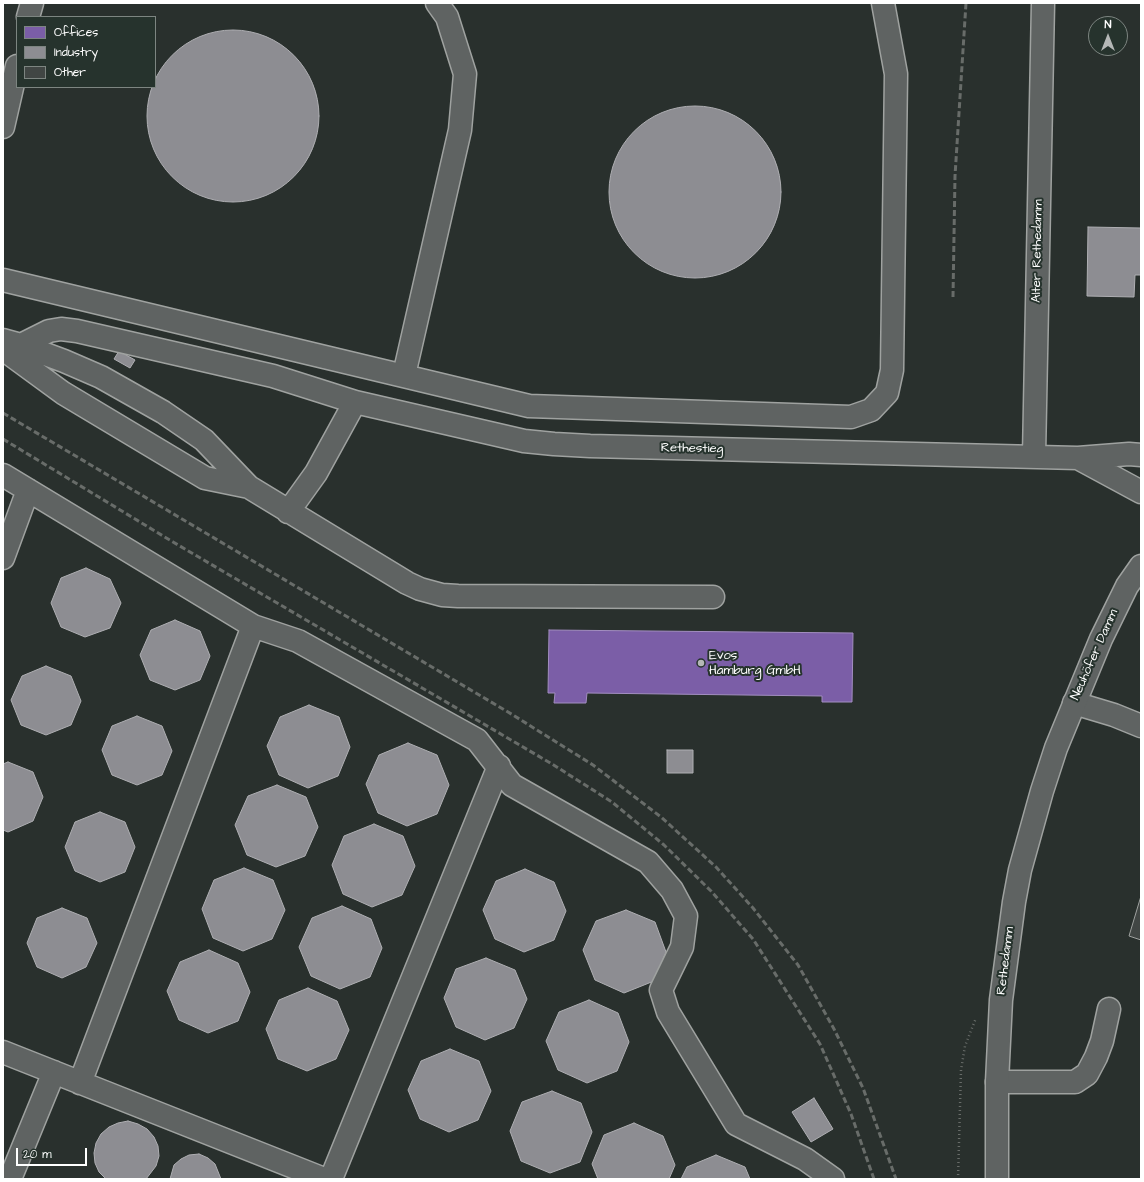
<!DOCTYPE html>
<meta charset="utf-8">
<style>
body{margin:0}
#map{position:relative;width:1144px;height:1182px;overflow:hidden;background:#29302d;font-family:"Architects Daughter",sans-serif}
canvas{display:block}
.frame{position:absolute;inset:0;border:4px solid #fff;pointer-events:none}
.legend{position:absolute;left:16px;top:16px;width:140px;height:72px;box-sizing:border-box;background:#26332d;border:1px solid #7d8581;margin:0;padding:5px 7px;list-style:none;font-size:12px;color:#fff}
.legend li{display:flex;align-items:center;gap:8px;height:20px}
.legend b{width:20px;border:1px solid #7d8581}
.north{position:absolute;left:1088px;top:16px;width:40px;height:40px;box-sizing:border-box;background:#26332d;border:1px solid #7d8581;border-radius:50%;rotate:0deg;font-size:11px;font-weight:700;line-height:16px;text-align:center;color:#fff}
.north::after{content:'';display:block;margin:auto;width:14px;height:18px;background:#b4b7b6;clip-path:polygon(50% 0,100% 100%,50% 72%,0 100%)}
.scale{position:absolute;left:16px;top:1148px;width:71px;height:18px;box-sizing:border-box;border:2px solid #fff;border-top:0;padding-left:5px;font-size:12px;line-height:14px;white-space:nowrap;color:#fff;-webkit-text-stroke:3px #26332d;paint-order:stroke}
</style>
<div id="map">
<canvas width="1144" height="1182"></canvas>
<div class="frame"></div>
<ul class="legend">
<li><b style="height:11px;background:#7b5ea7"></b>Offices</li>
<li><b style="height:11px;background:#8d8d92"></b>Industry</li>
<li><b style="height:11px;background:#414644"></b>Other</li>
</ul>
<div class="north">N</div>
<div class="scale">20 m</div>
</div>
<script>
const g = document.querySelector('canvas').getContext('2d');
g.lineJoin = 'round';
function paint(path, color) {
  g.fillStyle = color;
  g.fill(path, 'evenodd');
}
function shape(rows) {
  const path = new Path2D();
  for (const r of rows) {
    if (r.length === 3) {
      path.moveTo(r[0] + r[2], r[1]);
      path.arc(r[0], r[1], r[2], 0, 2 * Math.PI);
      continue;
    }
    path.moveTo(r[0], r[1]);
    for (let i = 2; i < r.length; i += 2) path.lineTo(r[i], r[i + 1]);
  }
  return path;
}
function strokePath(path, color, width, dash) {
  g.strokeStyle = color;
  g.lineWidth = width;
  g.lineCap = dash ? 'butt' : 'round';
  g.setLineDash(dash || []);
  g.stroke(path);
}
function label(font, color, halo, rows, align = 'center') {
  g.font = font + ' "Architects Daughter",sans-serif';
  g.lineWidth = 4;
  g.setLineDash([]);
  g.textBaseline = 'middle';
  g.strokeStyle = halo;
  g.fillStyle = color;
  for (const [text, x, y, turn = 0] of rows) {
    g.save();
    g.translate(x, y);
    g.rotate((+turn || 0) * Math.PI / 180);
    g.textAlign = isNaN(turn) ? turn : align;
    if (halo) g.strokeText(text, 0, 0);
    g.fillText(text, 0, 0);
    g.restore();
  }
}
const offices = shape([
 [549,630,853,633,852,702,822,702,822,696,587,693,586,703,554,703,555,693,548,693,549,630]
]);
const industry = shape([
 [233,116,86],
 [695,192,86],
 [1088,227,1141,228,1141,275,1135,275,1134,297,1087,296,1088,227],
 [119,351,135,360,130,368,114,359,119,351],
 [86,568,110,579,121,603,110,628,85,637,61,627,51,603,61,578,86,568],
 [175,620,200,631,210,656,200,680,175,690,150,680,140,655,151,630,175,620],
 [46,666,71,676,81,701,71,725,46,735,21,725,11,700,22,676,46,666],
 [309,705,339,717,350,747,338,776,308,788,279,775,267,746,280,717,309,705],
 [137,716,162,726,172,751,162,775,137,785,112,775,102,750,112,726,137,716],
 [408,743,437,755,449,785,437,814,407,826,378,813,366,784,379,755,408,743],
 [667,750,693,750,693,773,667,773,667,750],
 [8,762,33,772,43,797,33,821,8,832,3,830,3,764,8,762],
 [277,785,306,797,318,827,305,856,276,867,247,855,235,825,248,796,277,785],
 [100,812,125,822,135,847,125,872,100,882,75,871,65,847,75,822,100,812],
 [374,824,403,836,415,866,402,895,372,907,343,894,332,865,344,836,374,824],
 [244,868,273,880,285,910,272,939,243,951,213,938,202,909,214,880,244,868],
 [525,869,554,882,566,911,554,940,524,952,495,939,483,910,496,881,525,869],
 [342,906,371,919,382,948,370,977,340,989,311,976,299,947,312,918,342,906],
 [62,908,87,918,97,943,86,967,62,978,37,967,27,943,37,918,62,908],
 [626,910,655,922,666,952,654,981,624,993,595,980,583,950,596,921,626,910],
 [209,950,238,963,250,992,238,1021,208,1033,179,1020,167,991,180,962,209,950],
 [486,958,515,970,527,999,514,1028,485,1040,456,1027,444,998,456,969,486,958],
 [308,988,337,1001,349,1030,336,1059,307,1071,278,1059,266,1029,279,1000,308,988],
 [589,1000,618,1013,629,1042,617,1071,587,1083,558,1070,546,1041,559,1012,589,1000],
 [450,1049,479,1061,491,1091,478,1120,449,1132,420,1119,408,1090,421,1061,450,1049],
 [552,1091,581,1103,592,1132,580,1162,550,1173,521,1161,510,1131,522,1102,552,1091],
 [814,1098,833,1129,811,1142,792,1112,814,1098],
 [128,1121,138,1124,147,1129,154,1137,158,1146,159,1156,156,1166,146,1179,106,1179,99,1172,95,1163,94,1153,96,1143,101,1134,109,1127,118,1123,128,1121],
 [634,1123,663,1136,675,1165,669,1179,598,1179,592,1164,604,1135,634,1123],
 [199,1154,208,1158,215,1164,221,1179,170,1179,174,1165,181,1159,189,1155,199,1154],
 [716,1155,745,1167,750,1179,681,1179,687,1167,716,1155]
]);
const building = shape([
 [1141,896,1141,940,1129,936,1141,896]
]);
const path = shape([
 [958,1179,961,1070,965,1046,976,1018]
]);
const minor = shape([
 [28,17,32,3],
 [3,127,17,66],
 [3,280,529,406,851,417,871,410,887,393,892,370,896,74,883,3],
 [3,340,21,345,64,361,101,377,163,412,204,440,249,487,407,583,420,589,442,595,458,596,713,597],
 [21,345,49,331,61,329,77,331,273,376,355,402,524,441,554,444,590,446,1078,458,1129,454,1141,455],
 [3,349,63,393,205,478,249,487],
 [404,375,460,130,465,74,447,17,437,3],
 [1034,456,1043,3],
 [1078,458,1141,492],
 [3,475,253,626,298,641,477,740,512,785,648,862,672,890,686,916,682,947,661,990,668,1012,736,1124,805,1159,833,1179],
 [288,512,316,473,355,402],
 [3,558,28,490],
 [1074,703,1114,715,1141,726],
 [3,1052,324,1179],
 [997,1082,1075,1082,1087,1074,1096,1057,1102,1041,1109,1009],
 [80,1083,253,626],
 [10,1179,54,1072],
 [331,1179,499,766]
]);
const major = shape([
 [997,1179,997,1082,1001,1000,1014,902,1020,870,1042,791,1056,748,1101,639,1127,586,1141,566]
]);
const rail = shape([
 [953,297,955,176,966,3],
 [3,413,513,715,593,765,661,817,716,867,753,908,798,965,834,1029,863,1088,896,1179],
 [3,439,173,542,552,764,612,802,664,845,711,891,753,939,820,1044,851,1114,874,1179]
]);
const markers = [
 [701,663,4,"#b4b7b6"]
];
const streetNames = [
 ["Alter Rethedamm",1038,251,-89],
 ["Rethestieg",692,449,1],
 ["Neuhöfer Damm",1095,655,-66],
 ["Rethedamm",1006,961,-83]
];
const poiNames = [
 ["Evos",709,656],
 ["Hamburg GmbH",709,671]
];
paint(offices, '#7b5ea7');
strokePath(offices, '#a38ec1', 1);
paint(industry, '#8d8d92');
strokePath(industry, '#afafb3', 1);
paint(building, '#414644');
strokePath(building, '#9fa2a0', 1);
strokePath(minor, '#9fa2a0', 25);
strokePath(major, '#9fa2a0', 25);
strokePath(path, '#686c69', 2.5, [1, 3]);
strokePath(minor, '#5f6362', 22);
strokePath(major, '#5f6362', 22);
strokePath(rail, '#686c69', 3, [6, 3]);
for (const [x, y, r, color] of markers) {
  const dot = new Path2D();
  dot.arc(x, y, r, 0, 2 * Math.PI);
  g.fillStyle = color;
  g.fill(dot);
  strokePath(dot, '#26332d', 1.5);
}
label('13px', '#fff', '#26332d', streetNames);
label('13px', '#fff', '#26332d', poiNames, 'left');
</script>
